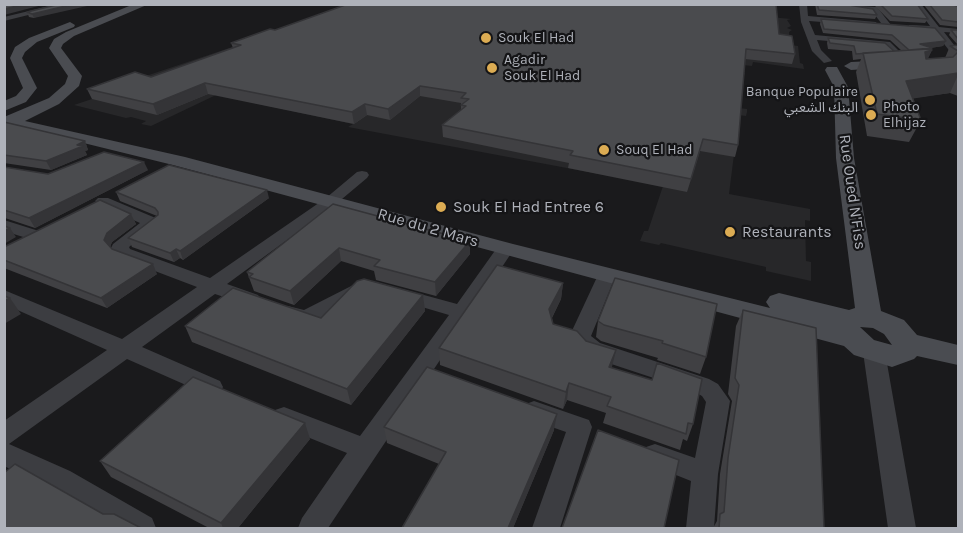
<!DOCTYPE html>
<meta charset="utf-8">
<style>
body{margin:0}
#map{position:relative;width:963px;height:533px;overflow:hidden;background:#1a1a1c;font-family:Karla,sans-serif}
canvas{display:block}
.frame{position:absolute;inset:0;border:6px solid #afb2ba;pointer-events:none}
</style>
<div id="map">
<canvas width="963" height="533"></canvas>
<div class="frame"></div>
</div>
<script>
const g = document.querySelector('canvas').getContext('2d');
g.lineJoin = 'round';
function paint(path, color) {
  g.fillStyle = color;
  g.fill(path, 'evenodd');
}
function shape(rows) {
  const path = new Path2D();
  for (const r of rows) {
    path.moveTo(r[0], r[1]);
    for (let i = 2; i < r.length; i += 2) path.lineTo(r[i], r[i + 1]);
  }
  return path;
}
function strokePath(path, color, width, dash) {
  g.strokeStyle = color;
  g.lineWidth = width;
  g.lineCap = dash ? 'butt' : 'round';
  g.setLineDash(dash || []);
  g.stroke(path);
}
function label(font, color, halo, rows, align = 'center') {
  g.font = font + ' Karla,"Noto Sans Arabic",sans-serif';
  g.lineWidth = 4.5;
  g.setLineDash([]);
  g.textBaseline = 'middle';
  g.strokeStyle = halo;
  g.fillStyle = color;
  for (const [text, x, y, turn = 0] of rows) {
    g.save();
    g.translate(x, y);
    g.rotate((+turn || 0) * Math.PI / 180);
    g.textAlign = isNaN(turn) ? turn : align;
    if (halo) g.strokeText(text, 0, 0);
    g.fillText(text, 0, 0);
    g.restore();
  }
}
const built = shape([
 [632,4,791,19,787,20,791,26,787,28,792,30,789,32,790,45,798,46,800,63,803,64,804,69,753,62,752,66,743,65,745,69,741,73,745,73,744,76,742,76,739,108,747,109,747,112,746,116,739,115,729,194,810,209,810,221,805,220,806,261,811,262,811,281,766,271,766,267,661,243,659,245,640,241,644,231,648,231,663,186,348,127,353,124,216,95,151,126,141,124,146,121,131,117,126,118,74,105,137,84,131,81,268,35]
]);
const street = shape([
 [58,4,73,4,4,21,4,17,58,4],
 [799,4,807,4,808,16,876,22,877,24,873,26,809,21,815,35,890,42,911,63,903,65,884,46,817,40,821,50,832,61,824,63,812,51,801,22,799,4],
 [822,4,877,7,891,25,884,27,872,11,822,4],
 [914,4,921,4,939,27,958,29,958,33,944,32,958,50,958,59,955,58,934,31,909,29,909,25,912,25,930,26,914,4],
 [362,171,367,172,369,175,367,178,336,204,227,284,258,295,261,300,258,305,251,306,215,294,142,347,220,381,223,387,220,393,212,396,204,393,127,359,9,444,70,471,152,518,156,528,117,528,52,489,4,466,4,421,107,350,4,304,4,290,122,339,197,287,118,257,111,248,113,244,140,223,98,204,95,201,98,198,108,198,158,219,160,222,129,247,130,249,210,278,326,198,357,172,362,171],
 [4,220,42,232,44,236,36,241,4,231,4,220],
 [505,244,511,245,514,249,328,528,298,528,302,518,347,453,275,424,272,417,275,410,284,407,360,436,449,315,395,299,392,295,395,291,402,289,457,304,499,245,505,244],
 [607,269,613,271,616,275,591,336,600,343,709,379,718,384,730,401,718,474,714,528,686,528,691,481,646,463,642,455,646,447,655,444,695,458,706,402,702,396,693,391,584,355,571,340,570,335,598,275,601,271,607,269],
 [363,280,370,282,372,286,370,290,313,322,306,324,288,320,281,318,278,313,281,308,288,306,304,310,363,280],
 [874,344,882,346,885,352,916,528,888,528,863,352,866,346,874,344],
 [534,401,589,420,592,427,560,528,532,528,566,432,526,418,522,411,526,404,534,401]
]);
const secondary = shape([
 [134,4,149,4,74,36,63,44,61,48,82,76,79,86,59,104,25,121,185,157,513,244,770,308,766,302,770,296,779,293,849,310,855,308,836,158,834,87,825,70,827,67,837,67,848,87,854,158,881,311,904,320,917,335,958,345,958,365,917,356,914,359,892,367,854,355,844,346,173,165,51,135,4,127,4,117,49,98,65,84,68,76,49,48,54,39,66,32,134,4],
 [860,327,873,328,884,334,892,345,874,340,860,327],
 [70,22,75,25,74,27,37,42,25,52,22,58,37,88,26,102,4,111,4,101,16,96,23,88,10,58,15,47,29,38,70,22],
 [891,60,898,64,896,67,851,70,844,66,851,62,891,60]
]);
const wall = shape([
 [60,4,34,18,29,17,27,12],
 [815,4,843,4,877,15,875,19,817,15],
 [870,4,917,4,928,19,925,23,890,21,874,5],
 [923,4,948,4,958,6,958,27,940,25],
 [821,19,946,41,943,46,930,48,932,48,931,50,932,50,928,58,945,58,950,46,958,45,958,96,950,93,913,98,921,120,909,142,867,136,856,72,861,59,853,60,852,51,828,49,827,43,828,38,894,51,902,51,890,40,823,33,820,24],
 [275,30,779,34,795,54,792,64,745,59,738,145,735,157,700,151,687,192,568,168,569,163,443,137,442,125,461,110,461,103,420,96,390,120,367,115,354,124,208,94,157,115,92,99,87,89,151,77,233,48,231,43],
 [951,30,958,30,958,44,957,44,949,35],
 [4,122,85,141,88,150,85,151,87,155,51,170,4,163],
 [4,167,48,174,148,170,35,228,5,218],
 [116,192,269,198,183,260,180,258,174,262,132,247,128,238,157,216,120,201],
 [333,204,470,241,470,254,436,296,376,280,374,271,341,261,294,305,254,291,247,272],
 [131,214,136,224,112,242,110,247,112,249,157,274,107,308,4,268,4,247],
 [615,278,706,357,700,374,657,360,658,358,601,341,596,337,598,321],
 [563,283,561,299,552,318,553,324,612,368,693,424,687,441,683,439,680,450,603,423,606,413,567,400,563,409,440,365,439,348],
 [423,295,425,311,351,405,192,342,185,326,321,318],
 [743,310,824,528,713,528,717,521,720,474,732,401,728,394,736,326],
 [384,427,554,430,513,528,402,528,439,464,387,443],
 [310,439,238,528,209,528,111,477,100,461]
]);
const shadedWall = shape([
 [26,4,46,4,4,15,4,9],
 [74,4,96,4,34,18,32,14],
 [946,41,943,46,917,50,920,44],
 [932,48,931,51,932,50,923,69,910,51],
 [958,73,958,75,950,93,897,101,906,81],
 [205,83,208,94,157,115,153,104],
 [420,86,420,96,390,120,388,109],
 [365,104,367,115,354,124,352,112],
 [85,141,88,150,85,151,87,155,51,170,46,161],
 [144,162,148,170,35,228,29,218],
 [267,190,269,198,183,260,180,251],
 [131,214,136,224,112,242,109,249,104,240,107,233],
 [10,228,16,237,4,244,4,231],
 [470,241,470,254,436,296,435,282],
 [339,248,341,261,294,305,290,291],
 [176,249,180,258,174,262,170,253],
 [153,264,157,274,107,308,101,298],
 [563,283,561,299,548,325,549,309],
 [423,295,425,311,351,405,347,389],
 [10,298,21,314,4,324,4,301],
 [616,350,612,367,606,383,609,367],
 [569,383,567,400,563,409,566,392],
 [557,414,554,430,513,528,508,528],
 [305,423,310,439,238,528,223,528,221,523]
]);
const building = shape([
 [4,4,26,4,4,9,4,4],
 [60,4,74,4,32,14,27,12,60,4],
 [348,4,776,4,779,34,792,36,795,54,746,49,738,145,703,139,691,179,570,155,573,151,442,125,466,106,461,105,469,99,461,98,466,93,420,86,388,109,365,104,352,112,205,83,153,104,87,89,135,72,151,77,241,45,231,43,270,29,275,30,348,4],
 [817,4,843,4,873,9,877,15,819,10,817,4],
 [880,4,917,4,928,19,892,16,880,4],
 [929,4,948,4,958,6,958,22,942,20,929,4],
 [821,19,935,28,946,41,920,44,932,48,909,50,892,35,824,29,821,19],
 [951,30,958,30,958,39,951,30],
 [828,38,885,43,894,51,856,54,854,46,830,43,828,38],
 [958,45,958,51,950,46,958,45],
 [928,49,932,50,925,52,926,59,953,57,958,52,958,73,906,81,921,120,877,114,863,53,928,49],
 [4,122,85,141,77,145,83,146,46,161,4,155,4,122],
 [104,152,144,162,29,218,4,210,4,167,48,174,104,152],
 [169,165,267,190,180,251,176,249,170,253,128,238,158,215,158,212,155,208,116,192,169,165],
 [100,200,131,214,107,233,104,240,112,249,153,264,101,298,4,260,4,247,100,200],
 [333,204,470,241,435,282,374,266,380,260,339,248,290,291,249,277,253,274,247,272,333,204],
 [4,226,10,228,4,231,4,226],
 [497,265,563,283,549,309,553,324,577,331,586,341,616,350,609,367,652,380,657,363,702,379,693,424,688,423,686,434,607,406,611,397,569,383,566,392,439,348,497,265],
 [615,278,717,304,706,357,662,343,663,341,604,325,598,321,615,278],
 [364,279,423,295,347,389,185,326,233,288,321,318,357,281,364,279],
 [4,296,10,298,4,301,4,296],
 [743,310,816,328,824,528,719,528,720,514,724,512,728,458,739,385,735,378,743,310],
 [427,367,557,414,508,528,402,528,446,452,384,427,427,367],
 [193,377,305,423,221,523,100,461,193,377],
 [598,430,679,460,664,528,562,528,598,430],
 [15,464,103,514,114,514,141,528,4,528,4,473,15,464]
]);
const markers = [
 [486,38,6,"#dcac53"],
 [492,68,6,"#dcac53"],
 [870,100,6,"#dcac53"],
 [871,115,6,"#dcac53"],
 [604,150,6,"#dcac53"],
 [441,207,6,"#dcac53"],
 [730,232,6,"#dcac53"]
];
const farPoinames = [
 ["Souk El Had",498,38],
 ["Agadir",504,60],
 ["Souk El Had",504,76],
 ["Banque Populaire",858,92,"right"],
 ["البنك الشعبي",858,108,"right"],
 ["Photo",883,107],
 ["Elhijaz",883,123],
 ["Souq El Had",616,150]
];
const streetNames = [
 ["Rue Oued N'Fiss",852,192,82],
 ["Rue du 2 Mars",428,228,16]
];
const poiNames = [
 ["Souk El Had Entree 6",453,207],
 ["Restaurants",742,232]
];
paint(built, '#272729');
paint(street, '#3c3d41');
paint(secondary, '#4a4c51');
paint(wall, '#404043');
paint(shadedWall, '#343437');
paint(building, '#4a4b4e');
strokePath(building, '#343437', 1.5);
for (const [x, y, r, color] of markers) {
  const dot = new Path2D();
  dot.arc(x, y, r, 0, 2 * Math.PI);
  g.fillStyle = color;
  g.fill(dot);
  strokePath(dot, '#151517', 2);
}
label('14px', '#afb2ba', '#151517', farPoinames, 'left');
label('16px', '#afb2ba', '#151517', streetNames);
label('16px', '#afb2ba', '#151517', poiNames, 'left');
</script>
